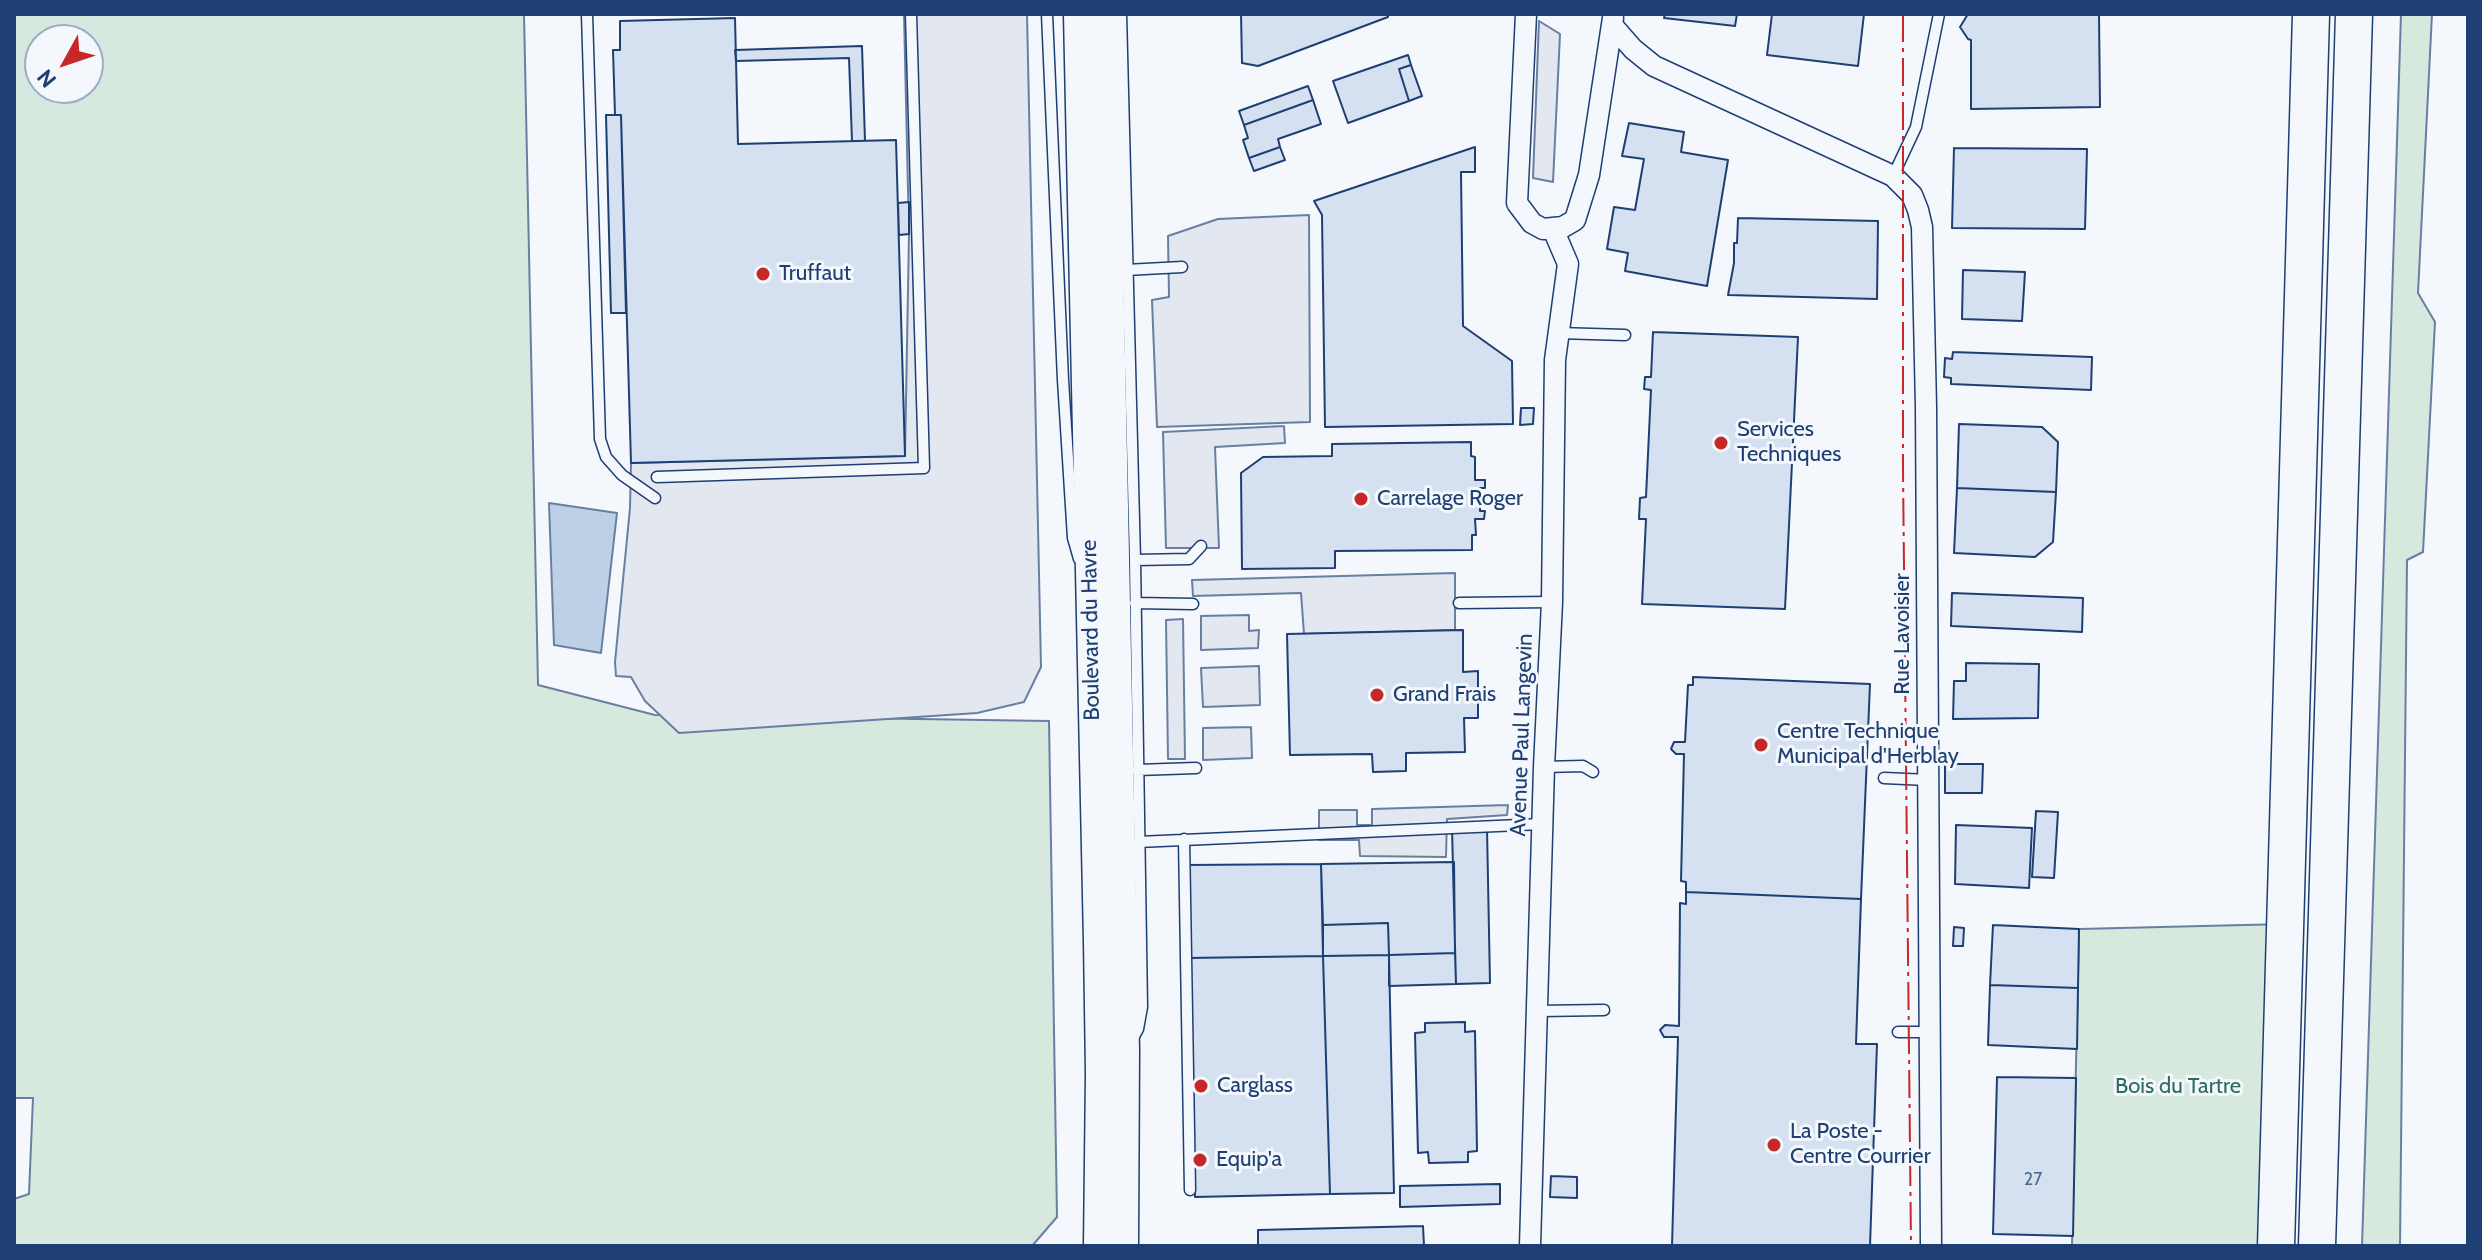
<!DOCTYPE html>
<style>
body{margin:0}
#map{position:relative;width:2482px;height:1260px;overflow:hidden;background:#f4f7fb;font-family:Cabin,sans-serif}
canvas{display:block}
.frame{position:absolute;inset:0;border:16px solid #1d3f73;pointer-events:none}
.north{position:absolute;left:24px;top:24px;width:80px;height:80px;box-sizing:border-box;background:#f4f7fb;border:2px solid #9eadc5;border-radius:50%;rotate:230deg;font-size:22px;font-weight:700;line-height:32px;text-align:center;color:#1d3f73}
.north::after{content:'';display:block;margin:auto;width:28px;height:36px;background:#c62828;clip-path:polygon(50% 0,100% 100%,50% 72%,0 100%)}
</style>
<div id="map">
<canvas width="2482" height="1260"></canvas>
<div class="frame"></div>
<div class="north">N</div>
</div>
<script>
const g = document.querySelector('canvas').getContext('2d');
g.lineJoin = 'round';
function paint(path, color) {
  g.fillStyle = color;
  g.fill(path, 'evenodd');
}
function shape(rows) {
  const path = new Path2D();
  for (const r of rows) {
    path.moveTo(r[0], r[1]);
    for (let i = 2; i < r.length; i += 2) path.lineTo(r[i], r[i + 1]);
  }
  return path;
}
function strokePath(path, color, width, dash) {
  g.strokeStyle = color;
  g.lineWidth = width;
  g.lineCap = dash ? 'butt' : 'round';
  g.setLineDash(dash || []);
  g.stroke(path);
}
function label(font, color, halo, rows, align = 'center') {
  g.font = font + ' Cabin,sans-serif';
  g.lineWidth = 6;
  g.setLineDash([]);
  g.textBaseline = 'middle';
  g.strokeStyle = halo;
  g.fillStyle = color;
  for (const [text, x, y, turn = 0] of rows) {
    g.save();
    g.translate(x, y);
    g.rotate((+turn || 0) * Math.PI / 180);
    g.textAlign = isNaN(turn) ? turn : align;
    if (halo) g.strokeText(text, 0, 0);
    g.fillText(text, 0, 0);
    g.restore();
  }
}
const green = shape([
 [14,14,524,14,538,685,655,715,1049,721,1057,1217,1032,1246,14,1246,14,1199,29,1194,33,1098,14,1098,14,14],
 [40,40,88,40,88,88,40,88,40,40],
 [2401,14,2432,14,2418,293,2435,322,2423,552,2407,560,2400,1246,2362,1246,2401,14],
 [2286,924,2276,1246,2072,1246,2079,929,2286,924]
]);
const parking = shape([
 [904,14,1027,14,1041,667,1024,702,977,713,679,733,645,701,631,677,616,676,615,662,630,508,631,463,905,456,909,234,904,14],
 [1539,21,1560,34,1553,182,1533,178,1539,21],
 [1309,215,1310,422,1157,427,1152,300,1169,297,1168,236,1218,219,1309,215],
 [1284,426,1285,443,1215,447,1219,548,1166,548,1163,432,1284,426],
 [1455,573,1455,630,1304,634,1301,593,1193,596,1192,580,1455,573],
 [1249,615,1249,631,1259,630,1258,648,1201,650,1201,616,1249,615],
 [1183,619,1185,759,1168,759,1166,620,1183,619],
 [1259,666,1260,705,1203,707,1201,668,1259,666],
 [1251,727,1252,758,1203,760,1203,728,1251,727],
 [1508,805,1507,815,1447,819,1446,857,1360,856,1359,840,1319,840,1319,810,1357,810,1357,825,1372,825,1372,809,1508,805]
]);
const water = shape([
 [549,503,617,513,601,653,554,645,549,503]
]);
const building = shape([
 [1241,14,1388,14,1388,17,1258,66,1242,63,1241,14],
 [1665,14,1737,14,1735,26,1664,18,1665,14],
 [1772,14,1864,14,1858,66,1767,55,1772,14],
 [1968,14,2099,14,2100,107,1971,109,1971,40,1968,39,1960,27,1968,14],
 [735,18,738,144,896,140,905,456,631,463,621,115,615,115,613,50,620,50,620,21,735,18],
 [862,46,865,141,852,141,849,58,736,61,735,50,862,46],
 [1408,55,1411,65,1399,69,1409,101,1348,123,1333,81,1408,55],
 [1411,65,1422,96,1409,101,1399,69,1411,65],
 [1308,86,1313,100,1244,125,1239,111,1308,86],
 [1313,100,1321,124,1278,139,1280,147,1249,158,1243,140,1248,138,1244,125,1313,100],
 [606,115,621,115,626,313,611,313,606,115],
 [1629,123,1684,132,1681,152,1728,160,1707,286,1625,271,1628,253,1607,249,1614,207,1635,210,1644,159,1622,156,1629,123],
 [1280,147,1285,160,1254,171,1249,158,1280,147],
 [1475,147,1475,172,1461,172,1463,326,1512,361,1513,424,1325,427,1322,215,1314,201,1475,147],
 [1954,148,2087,149,2085,229,1952,228,1954,148],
 [909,202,909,234,899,235,898,203,909,202],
 [1738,218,1878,221,1877,299,1728,295,1734,263,1734,243,1737,243,1738,218],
 [1963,270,2025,272,2022,321,1962,319,1963,270],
 [1653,332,1798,337,1785,609,1642,604,1646,519,1639,519,1640,498,1646,497,1651,390,1644,389,1645,377,1651,377,1653,332],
 [1953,352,2092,357,2091,390,1951,384,1951,378,1944,377,1945,358,1952,359,1953,352],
 [1521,408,1534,408,1533,424,1520,425,1521,408],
 [1959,424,2042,427,2058,442,2056,492,1957,488,1959,424],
 [1471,442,1471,456,1475,457,1475,480,1485,480,1485,488,1480,488,1480,511,1485,511,1484,519,1475,519,1476,535,1472,535,1472,550,1335,551,1335,568,1242,569,1241,473,1263,457,1332,456,1332,444,1471,442],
 [1957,488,2056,492,2053,542,2035,557,1954,553,1957,488],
 [1952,593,2083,598,2082,632,1951,626,1952,593],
 [1463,630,1463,672,1478,671,1478,718,1464,718,1465,752,1406,753,1406,771,1373,772,1372,754,1290,755,1287,634,1463,630],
 [1966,663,2039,664,2038,718,1953,719,1954,681,1966,681,1966,663],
 [1693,677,1870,684,1861,899,1686,892,1686,882,1681,881,1684,754,1676,754,1671,749,1674,742,1685,742,1688,685,1693,685,1693,677],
 [1945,764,1983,764,1982,793,1945,793,1945,764],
 [2036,811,2058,812,2054,878,2032,877,2036,811],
 [1956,825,2032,828,2029,888,1955,884,1956,825],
 [1487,828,1490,983,1456,984,1452,829,1487,828],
 [1454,862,1455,953,1389,955,1388,923,1323,925,1321,864,1454,862],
 [1321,864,1323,956,1189,958,1186,865,1321,864],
 [1686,892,1861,899,1856,1044,1877,1044,1870,1246,1672,1246,1678,1037,1664,1037,1660,1030,1665,1025,1679,1026,1680,903,1686,904,1686,892],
 [1388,923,1389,955,1323,956,1323,925,1388,923],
 [1993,925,2079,929,2078,988,1990,985,1993,925],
 [1954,927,1964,928,1963,946,1953,946,1954,927],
 [1455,953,1456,984,1389,986,1389,955,1455,953],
 [1389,955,1394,1193,1330,1194,1323,956,1389,955],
 [1323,956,1330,1194,1195,1197,1189,958,1323,956],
 [1990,985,2078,988,2077,1049,1988,1045,1990,985],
 [1465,1022,1465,1032,1475,1031,1477,1151,1468,1152,1468,1162,1429,1163,1428,1152,1418,1153,1415,1033,1425,1032,1425,1023,1465,1022],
 [1997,1077,2076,1078,2073,1236,1993,1234,1997,1077],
 [1551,1176,1577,1177,1577,1198,1550,1197,1551,1176],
 [1500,1184,1500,1204,1400,1207,1400,1186,1500,1184],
 [1423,1226,1424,1246,1258,1246,1258,1230,1423,1226]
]);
const service = shape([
 [587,14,600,439,606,457,622,475,655,498],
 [1047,14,1063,380,1073,538,1079,559],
 [1121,14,1135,560,1142,1007,1138,1029,1133,1038],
 [1893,176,1916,127,1939,14],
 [1126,270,1182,267],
 [1558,333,1625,335],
 [657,477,924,468,911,14],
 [1135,560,1189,559,1201,546],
 [1135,603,1193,604],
 [1459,603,1552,602],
 [1544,767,1583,766,1593,772],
 [1137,770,1196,768],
 [1884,778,1928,780],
 [1184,839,1190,1190],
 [1138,842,1542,824],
 [1539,1011,1604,1010],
 [1898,1032,1930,1032]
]);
const minor = shape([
 [1526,14,1517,203,1532,223,1543,229,1563,227,1575,220,1589,175,1613,18],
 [1612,25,1633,49,1654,66,1893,176,1912,195,1918,210,1922,227,1926,407,1931,1246],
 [1530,1246,1544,767,1552,602,1555,360,1568,264,1553,229]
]);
const secondary = shape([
 [1078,14,1098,942,1100,1073,1098,1246],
 [1104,14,1125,1051,1124,1246]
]);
const motorway = shape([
 [2276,1246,2311,14],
 [2317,1246,2354,14]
]);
const power = shape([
 [1903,14,1903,470,1911,1246]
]);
const markers = [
 [763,274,8,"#c62828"],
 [1721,443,8,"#c62828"],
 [1361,499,8,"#c62828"],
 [1377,695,8,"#c62828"],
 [1761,745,8,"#c62828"],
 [1201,1086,8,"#c62828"],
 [1774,1145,8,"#c62828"],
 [1200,1160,8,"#c62828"]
];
const numberNames = [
 ["27",2033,1180]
];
const poiNames = [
 ["Truffaut",779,274],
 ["Services",1737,430],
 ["Techniques",1737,455],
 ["Carrelage Roger",1377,499],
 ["Grand Frais",1393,695],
 ["Centre Technique",1777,732],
 ["Municipal d'Herblay",1777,757],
 ["Carglass",1217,1086],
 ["La Poste -",1790,1132],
 ["Centre Courrier",1790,1157],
 ["Equip'a",1216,1160]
];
const streetNames = [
 ["Boulevard du Havre",1091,630,-91],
 ["Rue Lavoisier",1903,634,-90],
 ["Avenue Paul Langevin",1522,735,-88]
];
const parkNames = [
 ["Bois du Tartre",2178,1087]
];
paint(green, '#d7e8df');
strokePath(green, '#687fa3', 2);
paint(parking, '#e3e8f0');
strokePath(parking, '#687fa3', 2);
paint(water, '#bed0e5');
strokePath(water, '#687fa3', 2);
paint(building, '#d5e0f0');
strokePath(building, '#1d3f73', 2);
strokePath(service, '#1d3f73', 13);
strokePath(minor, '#1d3f73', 23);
strokePath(secondary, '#1d3f73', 31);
strokePath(motorway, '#1d3f73', 39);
strokePath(service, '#f4f7fb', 10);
strokePath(minor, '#f4f7fb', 20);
strokePath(secondary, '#f4f7fb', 28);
strokePath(motorway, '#f4f7fb', 36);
strokePath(power, '#c62828', 2, [28, 6, 4, 6]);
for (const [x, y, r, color] of markers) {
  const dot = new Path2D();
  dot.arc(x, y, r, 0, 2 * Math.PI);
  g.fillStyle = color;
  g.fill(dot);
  strokePath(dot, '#f4f7fb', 3);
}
label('18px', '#4b6792', null, numberNames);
label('22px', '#1d3f73', '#f4f7fb', poiNames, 'left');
label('22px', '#1d3f73', '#f4f7fb', streetNames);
label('22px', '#2c6c60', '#f4f7fb', parkNames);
</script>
